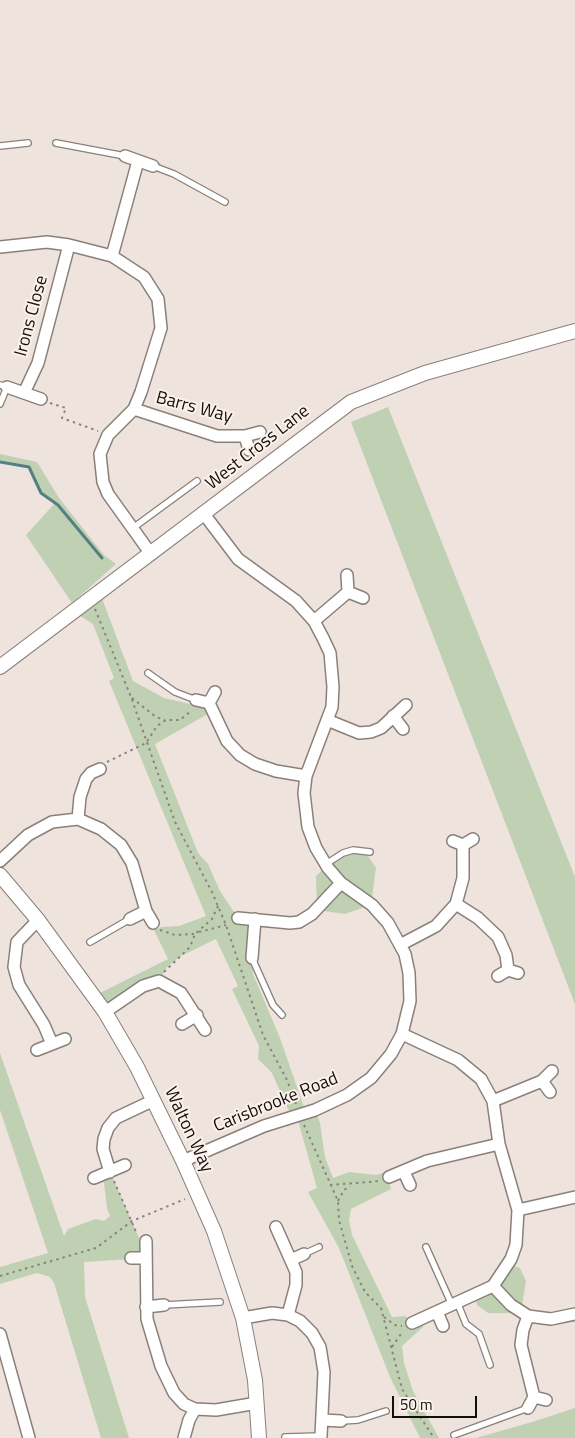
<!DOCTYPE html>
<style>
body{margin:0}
#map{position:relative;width:575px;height:1438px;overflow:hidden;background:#efe3dd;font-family:"Titillium Web",sans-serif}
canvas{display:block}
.scale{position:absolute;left:392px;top:1396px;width:85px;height:22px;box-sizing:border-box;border:2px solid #130f0d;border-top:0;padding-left:6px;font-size:15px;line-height:18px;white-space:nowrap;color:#130f0d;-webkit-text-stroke:4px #fcf1ea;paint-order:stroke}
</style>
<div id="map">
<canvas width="575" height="1438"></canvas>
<div class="scale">50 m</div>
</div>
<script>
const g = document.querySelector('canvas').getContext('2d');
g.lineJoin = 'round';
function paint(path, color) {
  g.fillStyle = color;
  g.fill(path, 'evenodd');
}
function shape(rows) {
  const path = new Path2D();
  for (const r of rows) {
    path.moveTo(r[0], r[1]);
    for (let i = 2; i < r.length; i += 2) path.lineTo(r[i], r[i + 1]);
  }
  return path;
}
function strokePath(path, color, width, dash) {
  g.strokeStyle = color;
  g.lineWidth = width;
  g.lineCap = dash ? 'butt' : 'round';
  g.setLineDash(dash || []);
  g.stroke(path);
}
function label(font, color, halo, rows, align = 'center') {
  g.font = font + ' "Titillium Web",sans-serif';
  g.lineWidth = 4;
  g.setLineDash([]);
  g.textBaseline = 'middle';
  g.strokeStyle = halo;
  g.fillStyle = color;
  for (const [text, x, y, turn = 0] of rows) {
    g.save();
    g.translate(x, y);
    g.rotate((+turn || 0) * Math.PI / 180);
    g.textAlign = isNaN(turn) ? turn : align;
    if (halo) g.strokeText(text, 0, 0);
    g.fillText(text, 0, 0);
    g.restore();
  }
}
const green = shape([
 [388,407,575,877,575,1004,351,422],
 [0,454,37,462,59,498,104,555,116,564,72,603,26,535,55,503,41,493,29,467,0,462],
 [100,593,133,681,164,698,194,705,196,700,213,711,155,744,198,853,208,864,220,891,238,918,255,919,252,950,253,974,280,1038,306,1113,315,1110,320,1123,325,1157,333,1178,349,1172,376,1175,386,1172,391,1189,351,1209,349,1220,352,1235,392,1317,405,1316,412,1322,422,1319,423,1327,402,1346,404,1363,413,1391,439,1438,420,1438,390,1377,339,1248,308,1192,317,1188,297,1117,292,1118,272,1073,258,1059,259,1046,232,989,238,986,216,939,181,956,167,967,159,981,105,1012,94,996,168,959,154,930,162,927,179,926,206,916,109,681,114,678,93,624,74,612],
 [364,850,376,868,372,897,365,907,345,914,317,910,316,876,338,856],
 [0,1053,64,1236,68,1229,96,1219,104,1221,110,1216,107,1208,103,1175,110,1172,140,1240,146,1241,146,1258,84,1262,85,1297,129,1438,101,1438,54,1283,50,1277,37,1273,0,1284,0,1267,48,1253,0,1110],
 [508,1264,520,1268,526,1281,522,1306,512,1313,488,1313,477,1305,475,1296],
 [575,1408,575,1438,476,1438,532,1422]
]);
const stream = shape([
 [0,462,29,467,41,493,58,505,102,558]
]);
const path = shape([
 [50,403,66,408,62,418,98,431],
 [95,609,131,697,175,822,212,892,226,925,263,1035,287,1080,296,1104],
 [132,698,156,717,165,720],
 [107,762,146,743,157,726,166,720,180,720,191,711],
 [160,930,175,935,194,934],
 [199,932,226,925],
 [164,972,190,947,195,934,212,919,218,906],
 [304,1125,338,1201,339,1220,352,1266,365,1292,381,1308,402,1389,434,1438],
 [114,1181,137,1234],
 [330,1185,380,1181],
 [338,1201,344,1190,350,1186],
 [0,1276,96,1248,132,1221,185,1199],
 [384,1317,395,1325,402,1326],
 [392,1347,403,1331]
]);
const service = shape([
 [56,143,125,156],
 [0,146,28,143],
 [153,166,174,174,225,202],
 [0,385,7,387,0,404],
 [133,528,197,481],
 [148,673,175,692,196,700],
 [326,864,343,853,353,850,370,852],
 [90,942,130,919],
 [252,958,273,1005,282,1015],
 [426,1247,452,1305],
 [304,1254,319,1247],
 [457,1302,466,1324,479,1334,490,1365],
 [164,1305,220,1302],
 [341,1421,358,1420,386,1411],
 [454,1435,528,1408],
 [285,1437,321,1436]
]);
const minor = shape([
 [125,156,153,166],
 [0,247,47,242,69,245,112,256,144,277,158,299,161,328,141,392,134,409,108,435,100,454,103,482,108,494,151,554],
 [112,256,138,161],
 [7,387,41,399],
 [24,393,38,363,69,245],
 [134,409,217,436,245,436,260,432],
 [245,436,249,450],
 [347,575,348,592,363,598],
 [314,621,348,592],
 [196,700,209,703,215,692],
 [209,703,227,741,240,755,255,764,276,771,306,776],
 [393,716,403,729],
 [327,720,359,733,371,732,381,728,406,705],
 [78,819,80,797,86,779,91,773,100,769],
 [453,841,463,845,473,839],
 [0,861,28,835,52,822,78,819,101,829,121,845,132,863,146,911,153,923],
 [456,904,478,918,498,937,506,955,508,970],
 [238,918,290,923,299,922,312,914,341,883],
 [130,919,146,911],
 [38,920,17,942,14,967,19,985,44,1025,52,1044],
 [400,945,436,926,456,904,463,878,463,845],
 [252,958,255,919],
 [498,976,508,970,518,973],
 [105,1012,143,986,159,981,181,993,205,1030],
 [182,1024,197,1015],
 [402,1034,458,1060,481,1079,493,1101,499,1144,518,1210,516,1245,511,1259,493,1286,412,1323],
 [37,1050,65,1039],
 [542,1081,550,1092],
 [493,1101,542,1081,552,1071],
 [183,1161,264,1126,315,1110,347,1095,371,1078,391,1054,402,1034,410,1001,409,973,405,954,388,923,372,905,341,883,328,868,316,848,308,827,304,793,306,776,332,707,333,687,330,653,323,638,314,621,296,601,238,559,204,514],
 [110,1172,103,1149,104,1139,108,1128,116,1118,154,1100],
 [404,1172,410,1185],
 [389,1177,427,1161,499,1144],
 [94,1178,125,1165],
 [518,1210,575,1197],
 [276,1227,296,1272,296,1285,288,1315],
 [146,1241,147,1319,161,1366,174,1393,184,1404,195,1409,216,1410,257,1403],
 [131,1258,146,1258],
 [291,1260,304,1254],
 [493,1286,511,1305,528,1316],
 [146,1307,164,1305],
 [437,1312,443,1326],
 [243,1318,272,1313,288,1315,300,1321,312,1333,320,1347,324,1372,321,1436],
 [0,1334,29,1438],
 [534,1397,546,1400],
 [528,1408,534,1397,521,1345,523,1330,528,1316,551,1319,575,1314],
 [323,1420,341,1421],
 [184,1438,189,1420,195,1409]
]);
const tertiary = shape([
 [0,667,351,402,425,373,575,331],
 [0,875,38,920,105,1012,137,1067,183,1161,214,1231,243,1318,255,1380,259,1438]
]);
const streetNames = [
 ["Irons Close",32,316,-75],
 ["Barrs Way",194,408,15],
 ["West Cross Lane",258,448,-38],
 ["Carisbrooke Road",276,1103,-22],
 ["Walton Way",188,1130,65]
];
paint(green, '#bfd1b2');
strokePath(stream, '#558083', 3);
strokePath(service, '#8a807b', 8);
strokePath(minor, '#8a807b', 14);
strokePath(tertiary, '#8a807b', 16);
strokePath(path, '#8b837e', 2, [2.5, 4]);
strokePath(service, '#fff', 5.5);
strokePath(minor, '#fff', 11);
strokePath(tertiary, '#fff', 14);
label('18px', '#130f0d', '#fcf1ea', streetNames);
</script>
